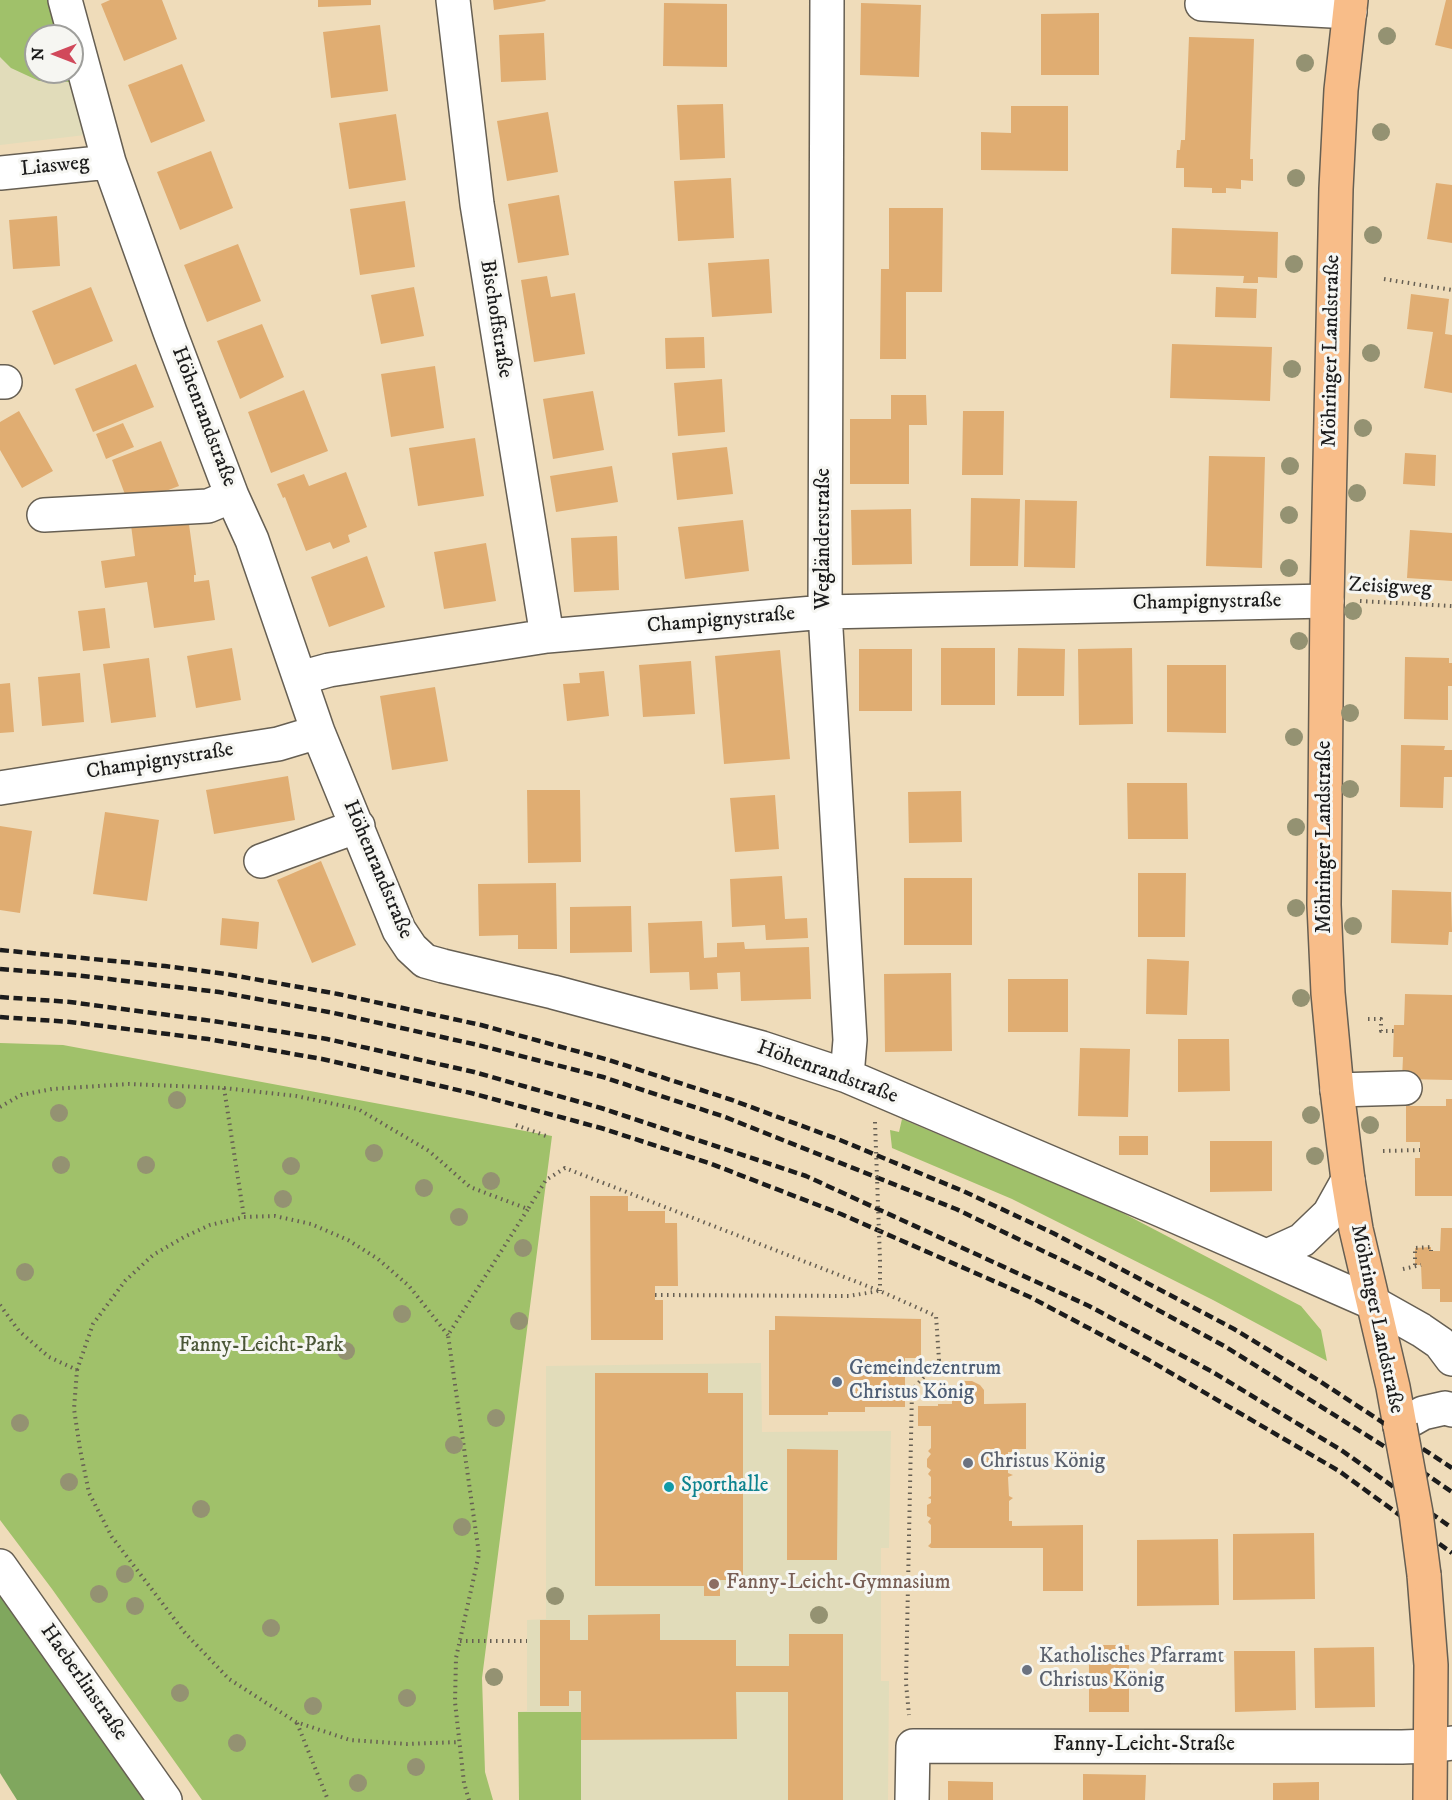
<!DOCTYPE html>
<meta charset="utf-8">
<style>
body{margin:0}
#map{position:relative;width:1452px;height:1800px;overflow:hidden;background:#efdcba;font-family:"IM FELL DW Pica",serif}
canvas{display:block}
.north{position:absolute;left:24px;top:24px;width:60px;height:60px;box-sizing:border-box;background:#f6f6f2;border:2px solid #9f9f9c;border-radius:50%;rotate:270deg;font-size:16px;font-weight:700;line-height:24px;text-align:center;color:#1c1c1c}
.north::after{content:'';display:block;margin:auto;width:21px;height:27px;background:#d1495b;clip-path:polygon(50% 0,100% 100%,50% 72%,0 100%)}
</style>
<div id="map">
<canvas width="1452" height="1800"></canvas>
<div class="north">N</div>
</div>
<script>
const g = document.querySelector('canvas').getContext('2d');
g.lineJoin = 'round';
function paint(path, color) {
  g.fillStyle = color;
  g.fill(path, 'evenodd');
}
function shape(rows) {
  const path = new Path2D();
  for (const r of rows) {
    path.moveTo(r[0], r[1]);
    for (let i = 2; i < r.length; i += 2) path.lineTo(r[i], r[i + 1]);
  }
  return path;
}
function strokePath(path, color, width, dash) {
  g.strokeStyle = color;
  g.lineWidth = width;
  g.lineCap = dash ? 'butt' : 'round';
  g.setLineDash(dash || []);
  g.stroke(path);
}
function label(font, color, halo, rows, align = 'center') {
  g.font = font + ' "IM FELL DW Pica",serif';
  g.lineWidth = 6;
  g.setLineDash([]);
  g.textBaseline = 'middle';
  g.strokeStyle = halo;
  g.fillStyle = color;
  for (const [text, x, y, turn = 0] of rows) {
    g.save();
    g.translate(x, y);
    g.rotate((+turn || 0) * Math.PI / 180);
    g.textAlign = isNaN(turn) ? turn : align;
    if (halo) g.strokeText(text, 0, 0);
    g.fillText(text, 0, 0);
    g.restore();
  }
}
const built = shape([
 [0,0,48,0,36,36,36,72,69,72,85,135,0,145],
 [761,1363,762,1432,891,1431,889,1548,881,1548,881,1681,889,1681,888,1800,519,1800,518,1712,527,1711,527,1620,546,1619,546,1366]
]);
const green = shape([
 [0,0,48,0,58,36,36,36,36,72,69,72,71,82,39,81,11,68,0,57],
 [0,1043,63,1045,552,1136,482,1678,485,1772,493,1800,202,1800,52,1589,0,1520],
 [902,1119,1117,1210,1301,1306,1321,1330,1327,1361,1213,1300,1012,1199,892,1148,890,1130,899,1132],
 [518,1712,581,1712,581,1800,519,1800]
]);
const forest = shape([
 [0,1589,153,1800,17,1800,0,1773]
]);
const building = shape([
 [110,0,162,0,177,39,124,61,101,4],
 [318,0,371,0,371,5,318,7],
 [493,0,545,0,546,1,494,10],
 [1446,0,1452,0,1452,49,1435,45],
 [664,3,727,4,727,67,663,66],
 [861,3,921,5,919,77,860,75],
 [1099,13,1099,75,1041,75,1041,14],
 [380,25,388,91,331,98,323,32],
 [544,33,546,80,501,82,499,35],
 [1189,37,1254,39,1250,159,1253,159,1253,181,1241,180,1241,189,1226,188,1226,193,1212,193,1212,188,1184,187,1184,168,1176,168,1177,150,1180,150,1181,140,1185,140],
 [182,64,205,121,151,143,128,85],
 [723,104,725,158,680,160,677,105],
 [1011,106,1068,106,1068,171,981,170,981,132,1011,133],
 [548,112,558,172,507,181,497,121],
 [396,114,406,180,349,189,339,123],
 [211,151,233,208,180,230,157,172],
 [731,178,734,238,678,241,674,181],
 [1436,183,1452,185,1452,243,1427,239],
 [559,195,569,255,518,263,508,204],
 [405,201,415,267,360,275,350,209],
 [889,208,943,208,942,292,906,292,906,359,880,359,881,269,889,269],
 [57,216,60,266,13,269,9,220],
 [1172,228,1278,232,1277,278,1258,277,1258,283,1243,283,1244,276,1171,274],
 [238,244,261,301,207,322,184,265],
 [769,259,772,313,712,317,708,263],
 [547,276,551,297,575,293,585,354,534,362,521,280],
 [91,287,113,341,54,365,32,311],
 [414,287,424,336,381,344,371,295],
 [1216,287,1257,289,1256,318,1215,317],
 [1411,294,1449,299,1445,334,1452,335,1452,393,1424,388,1433,332,1407,329],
 [262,324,284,377,240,399,217,341],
 [704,337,705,368,666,369,665,338],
 [1172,344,1272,347,1270,401,1170,398],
 [136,364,154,407,93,432,75,389],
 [435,366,444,428,391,437,381,374],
 [722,379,725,432,678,436,674,383],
 [304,390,328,451,271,473,248,412],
 [593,391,604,450,553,459,543,399],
 [891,395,926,395,927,425,909,425,909,484,850,484,850,419,891,419],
 [19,411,53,471,22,488,0,450,0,422],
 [963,411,1004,411,1003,475,962,475],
 [123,423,134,447,106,459,96,434],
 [475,438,484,496,418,506,409,448],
 [161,441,179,486,129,505,112,460],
 [727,447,733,494,677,500,672,453],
 [1405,453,1436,455,1435,486,1403,484],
 [1209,456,1265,457,1262,568,1206,566],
 [612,466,618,502,556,512,550,476],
 [346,472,367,527,348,535,350,542,333,549,330,542,306,551,285,497,283,498,277,484,304,474,309,486],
 [971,498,1020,499,1018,566,970,566],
 [1025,500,1077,501,1075,568,1024,567],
 [911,509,912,564,852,565,851,510],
 [188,517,196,575,194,575,194,582,209,580,215,620,154,628,147,582,105,588,101,561,135,556,131,525],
 [743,520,749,571,685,579,678,527],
 [1410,530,1452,533,1452,581,1407,578],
 [617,536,619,590,574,592,571,538],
 [486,543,496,601,444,609,434,552],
 [367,556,385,607,329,627,311,577],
 [105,608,110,648,83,651,78,611],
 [232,648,241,700,196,708,187,656],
 [941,648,995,648,995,705,941,705],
 [1018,648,1065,649,1064,696,1017,696],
 [1132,648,1133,724,1079,725,1078,649],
 [859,649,912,649,912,711,859,711],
 [780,650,790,759,724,764,715,656],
 [1405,657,1449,658,1449,663,1452,663,1452,686,1448,686,1448,720,1404,719],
 [149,658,156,717,111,723,103,664],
 [691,661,695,714,643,717,639,665],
 [1167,665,1226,665,1226,733,1167,732],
 [604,671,609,716,567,721,563,684,580,683,579,673],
 [80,673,84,722,42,726,38,677],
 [10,683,14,732,0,733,0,684],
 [435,687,448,761,392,770,380,696],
 [1401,745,1445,746,1444,750,1452,750,1452,777,1444,777,1443,808,1400,807],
 [288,776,295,820,214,834,206,790],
 [1127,783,1187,783,1188,839,1128,839],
 [527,790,580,790,581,862,528,863],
 [961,791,962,842,909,843,908,792],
 [775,795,779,849,735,852,730,798],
 [105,812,159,820,147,901,93,894],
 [0,826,32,831,20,913,0,910],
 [321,861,356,945,312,963,277,880],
 [1138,873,1186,873,1185,937,1138,937],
 [782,876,785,919,807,918,808,938,766,940,765,925,732,927,730,879],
 [904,878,972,878,972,945,904,945],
 [556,883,557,949,518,949,518,935,479,936,478,884],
 [1392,890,1451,892,1452,932,1449,932,1448,945,1391,943],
 [631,906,632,952,570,953,570,907],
 [222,918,259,922,257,949,220,945],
 [702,921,704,958,717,957,717,943,744,942,745,949,809,947,811,999,741,1001,740,972,717,973,718,989,690,990,689,972,650,973,648,923],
 [1147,959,1189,961,1187,1015,1146,1014],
 [951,973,952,1051,885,1052,884,974],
 [1008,979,1068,979,1068,1032,1008,1032],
 [1405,994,1452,995,1452,1080,1402,1079,1403,1057,1393,1057,1394,1025,1404,1025],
 [1178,1039,1229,1039,1230,1091,1178,1092],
 [1080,1048,1130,1049,1128,1117,1078,1116],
 [1446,1099,1452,1099,1452,1196,1415,1196,1415,1158,1420,1158,1420,1142,1406,1142,1406,1106,1446,1106],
 [1119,1136,1148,1136,1148,1155,1119,1155],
 [1210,1141,1272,1141,1272,1191,1210,1192],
 [590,1196,628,1196,628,1211,665,1211,665,1223,677,1223,678,1286,655,1286,655,1300,663,1300,663,1340,591,1340],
 [1441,1228,1452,1228,1452,1302,1440,1302,1440,1289,1422,1289,1421,1265,1415,1265,1415,1248,1431,1247,1431,1251,1440,1251],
 [775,1316,921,1319,921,1358,905,1358,905,1407,865,1407,865,1412,828,1412,828,1415,769,1415,769,1330,775,1330],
 [595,1373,708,1373,708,1393,743,1393,743,1580,720,1580,720,1596,704,1596,704,1586,595,1586],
 [963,1381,972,1381,980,1385,984,1390,984,1404,1026,1403,1026,1449,1012,1449,1012,1452,1008,1452,1008,1473,1013,1475,1008,1477,1009,1496,1013,1498,1009,1501,1009,1521,1012,1521,1012,1526,1083,1525,1083,1591,1043,1591,1043,1548,931,1548,928,1546,931,1543,931,1525,928,1522,931,1518,927,1516,927,1505,931,1503,931,1499,928,1498,931,1496,931,1477,928,1474,931,1470,927,1467,927,1459,931,1454,928,1451,931,1448,931,1426,918,1426,918,1406,938,1406,938,1404,952,1404,952,1389],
 [787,1449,838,1450,837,1560,787,1560],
 [1314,1533,1315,1599,1233,1600,1233,1534],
 [1218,1539,1219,1605,1137,1606,1137,1540],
 [660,1614,660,1640,736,1640,736,1666,789,1666,789,1634,843,1634,843,1800,788,1800,788,1692,736,1692,737,1739,581,1740,581,1691,569,1691,569,1706,540,1706,540,1620,570,1620,570,1640,588,1640,588,1615],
 [1089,1645,1129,1645,1129,1712,1089,1712],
 [1374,1647,1375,1707,1315,1708,1314,1648],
 [1234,1651,1295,1651,1296,1710,1235,1712],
 [1083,1774,1146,1775,1145,1800,1083,1800],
 [948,1781,993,1782,993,1800,948,1800],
 [1319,1782,1319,1800,1273,1800,1273,1783]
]);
const path = shape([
 [1384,279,1452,290],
 [1360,601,1452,606],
 [1368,1019,1381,1019,1381,1031,1394,1031],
 [224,1088,244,1217],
 [0,1107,21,1095,52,1089,129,1084,224,1088,296,1096,358,1109,429,1151,470,1187,528,1209,546,1180,565,1168,880,1291,936,1316,939,1360,912,1390,906,1683,909,1715],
 [516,1125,549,1137],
 [1383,1151,1420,1150],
 [880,1260,880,1291],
 [1415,1265,1415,1248,1431,1247,1431,1251],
 [1403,1269,1421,1265],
 [655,1295,849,1296,879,1291],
 [0,1305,19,1331,49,1357,77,1370,74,1409,80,1449,89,1493,112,1537,185,1633,229,1679,296,1722,350,1740,407,1744,459,1742],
 [77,1370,93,1324,125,1281,153,1255,184,1237,210,1225,244,1217,275,1216,311,1224,348,1240,378,1259,409,1286,448,1335],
 [460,1641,527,1641],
 [297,1723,328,1800],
 [469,1800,464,1783,455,1702,456,1658,479,1554,448,1335,528,1209]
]);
const minor = shape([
 [65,0,109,162,170,332,232,496,252,540,318,732,399,930,411,948,425,961,443,966,553,992,762,1048,847,1076,1161,1210,1373,1303,1421,1330,1440,1343,1452,1359],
 [453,0,477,204,547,636],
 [827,0,825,612,850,1040,847,1076],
 [1202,4,1350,12],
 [0,173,109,162],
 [0,382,5,382],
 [44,515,208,506,232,496],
 [300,678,329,670,547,636,825,612,1327,601],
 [0,788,278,744,318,732],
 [261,861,358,826],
 [1337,1090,1405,1088],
 [1267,1256,1302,1240,1329,1214,1348,1180],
 [1400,1426,1423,1413,1445,1408,1452,1410],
 [0,1566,165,1800],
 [912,1800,913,1746,1402,1747,1430,1746,1452,1743]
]);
const major = shape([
 [1351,0,1341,90,1336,189,1327,601,1324,905,1328,993,1337,1090,1348,1180,1356,1229,1393,1387,1400,1426],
 [1424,1575,1431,1665,1430,1800]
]);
const rail = shape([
 [0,950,165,966,226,974,338,994,481,1025,609,1060,732,1100,840,1140,963,1191,1053,1233,1234,1329,1318,1380,1452,1468],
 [0,969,75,975,219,992,334,1013,478,1045,603,1077,725,1117,956,1209,1099,1278,1226,1347,1398,1455,1452,1492],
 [0,997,70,1002,213,1021,327,1039,474,1072,601,1108,806,1176,1089,1306,1211,1371,1341,1450,1452,1528],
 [0,1017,70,1022,208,1039,322,1059,471,1093,601,1128,709,1163,841,1214,1030,1297,1147,1359,1339,1471,1452,1553]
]);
const pathBridge = shape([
 [875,1122,880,1260]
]);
const majorBridge = shape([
 [1400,1426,1416,1513,1424,1575]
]);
const trees = [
 [1387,36],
 [1305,63],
 [1381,132],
 [1296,178],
 [1373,235],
 [1294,264],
 [1371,353],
 [1292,369],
 [1363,428],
 [1290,466],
 [1357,493],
 [1289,515],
 [1289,568],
 [1353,611],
 [1299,641],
 [1350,713],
 [1294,737],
 [1350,789],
 [1296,827],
 [1296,908],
 [1353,926],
 [1301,998],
 [177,1100],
 [59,1113],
 [1311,1115],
 [1370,1125],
 [374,1153],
 [1315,1156],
 [61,1165],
 [146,1165],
 [291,1166],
 [491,1181],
 [424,1188],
 [283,1199],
 [459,1217],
 [523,1248],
 [25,1272],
 [402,1314],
 [519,1321],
 [346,1351],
 [496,1418],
 [20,1423],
 [454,1445],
 [69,1482],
 [201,1509],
 [462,1527],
 [125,1574],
 [99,1594],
 [555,1596],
 [135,1606],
 [819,1615],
 [271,1628],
 [494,1677],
 [180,1693],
 [407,1698],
 [313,1706],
 [237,1743],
 [416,1767],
 [358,1783]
];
const markers = [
 [837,1382,6,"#5c6f8a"],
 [968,1463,6,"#6b7280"],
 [669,1487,6,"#0f9aa8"],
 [714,1584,6,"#8d6e63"],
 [1027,1670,6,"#6b7280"]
];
const streetNames = [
 ["Liasweg",55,167,-6],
 ["Bischoffstraße",495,319,81],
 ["Möhringer Landstraße",1332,351,-89],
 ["Höhenrandstraße",203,417,69],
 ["Wegländerstraße",825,539,-90],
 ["Zeisigweg",1390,588,3],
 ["Champignystraße",1207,603,-1],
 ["Champignystraße",721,621,-5],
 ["Champignystraße",160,762,-9],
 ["Möhringer Landstraße",1326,837,-90],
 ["Höhenrandstraße",377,870,67],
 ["Höhenrandstraße",827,1073,20],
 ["Möhringer Landstraße",1376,1319,78],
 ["Haeberlinstraße",83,1683,55],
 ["Fanny-Leicht-Straße",1144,1746]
];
const parkNames = [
 ["Fanny-Leicht-Park",261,1347]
];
const serviceNames = [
 ["Gemeindezentrum",849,1370],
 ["Christus König",849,1394]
];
const worshipNames = [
 ["Christus König",980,1463],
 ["Katholisches Pfarramt",1039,1658],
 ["Christus König",1039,1682]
];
const cultureNames = [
 ["Sporthalle",681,1487]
];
const educationNames = [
 ["Fanny-Leicht-Gymnasium",726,1584]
];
paint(built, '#e1dcba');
paint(green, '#a0c16a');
paint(forest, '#80a75e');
paint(building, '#e0ad72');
strokePath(minor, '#665f53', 36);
strokePath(major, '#665f53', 36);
strokePath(path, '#665f53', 4, [1.5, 4.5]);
strokePath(minor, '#fff', 33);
strokePath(major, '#f8bd89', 33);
strokePath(rail, '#1c1c1c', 4.5, [9, 4.5]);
strokePath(majorBridge, '#665f53', 36, []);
strokePath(pathBridge, '#665f53', 4, [1.5, 4.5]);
strokePath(majorBridge, '#f8bd89', 33);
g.fillStyle = '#949272';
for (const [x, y] of trees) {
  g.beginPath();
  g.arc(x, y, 9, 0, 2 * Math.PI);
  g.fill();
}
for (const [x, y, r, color] of markers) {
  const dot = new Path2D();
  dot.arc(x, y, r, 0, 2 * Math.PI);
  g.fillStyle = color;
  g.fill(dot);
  strokePath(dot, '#f6f6f2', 2);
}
label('21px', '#1c1c1c', '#f6f6f2', streetNames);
label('21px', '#4a5637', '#f6f6f2', parkNames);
label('21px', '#4e5e75', '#f6f6f2', serviceNames, 'left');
label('21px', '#5b616d', '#f6f6f2', worshipNames, 'left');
label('21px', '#0d838f', '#f6f6f2', cultureNames, 'left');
label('21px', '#785e54', '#f6f6f2', educationNames, 'left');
</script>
